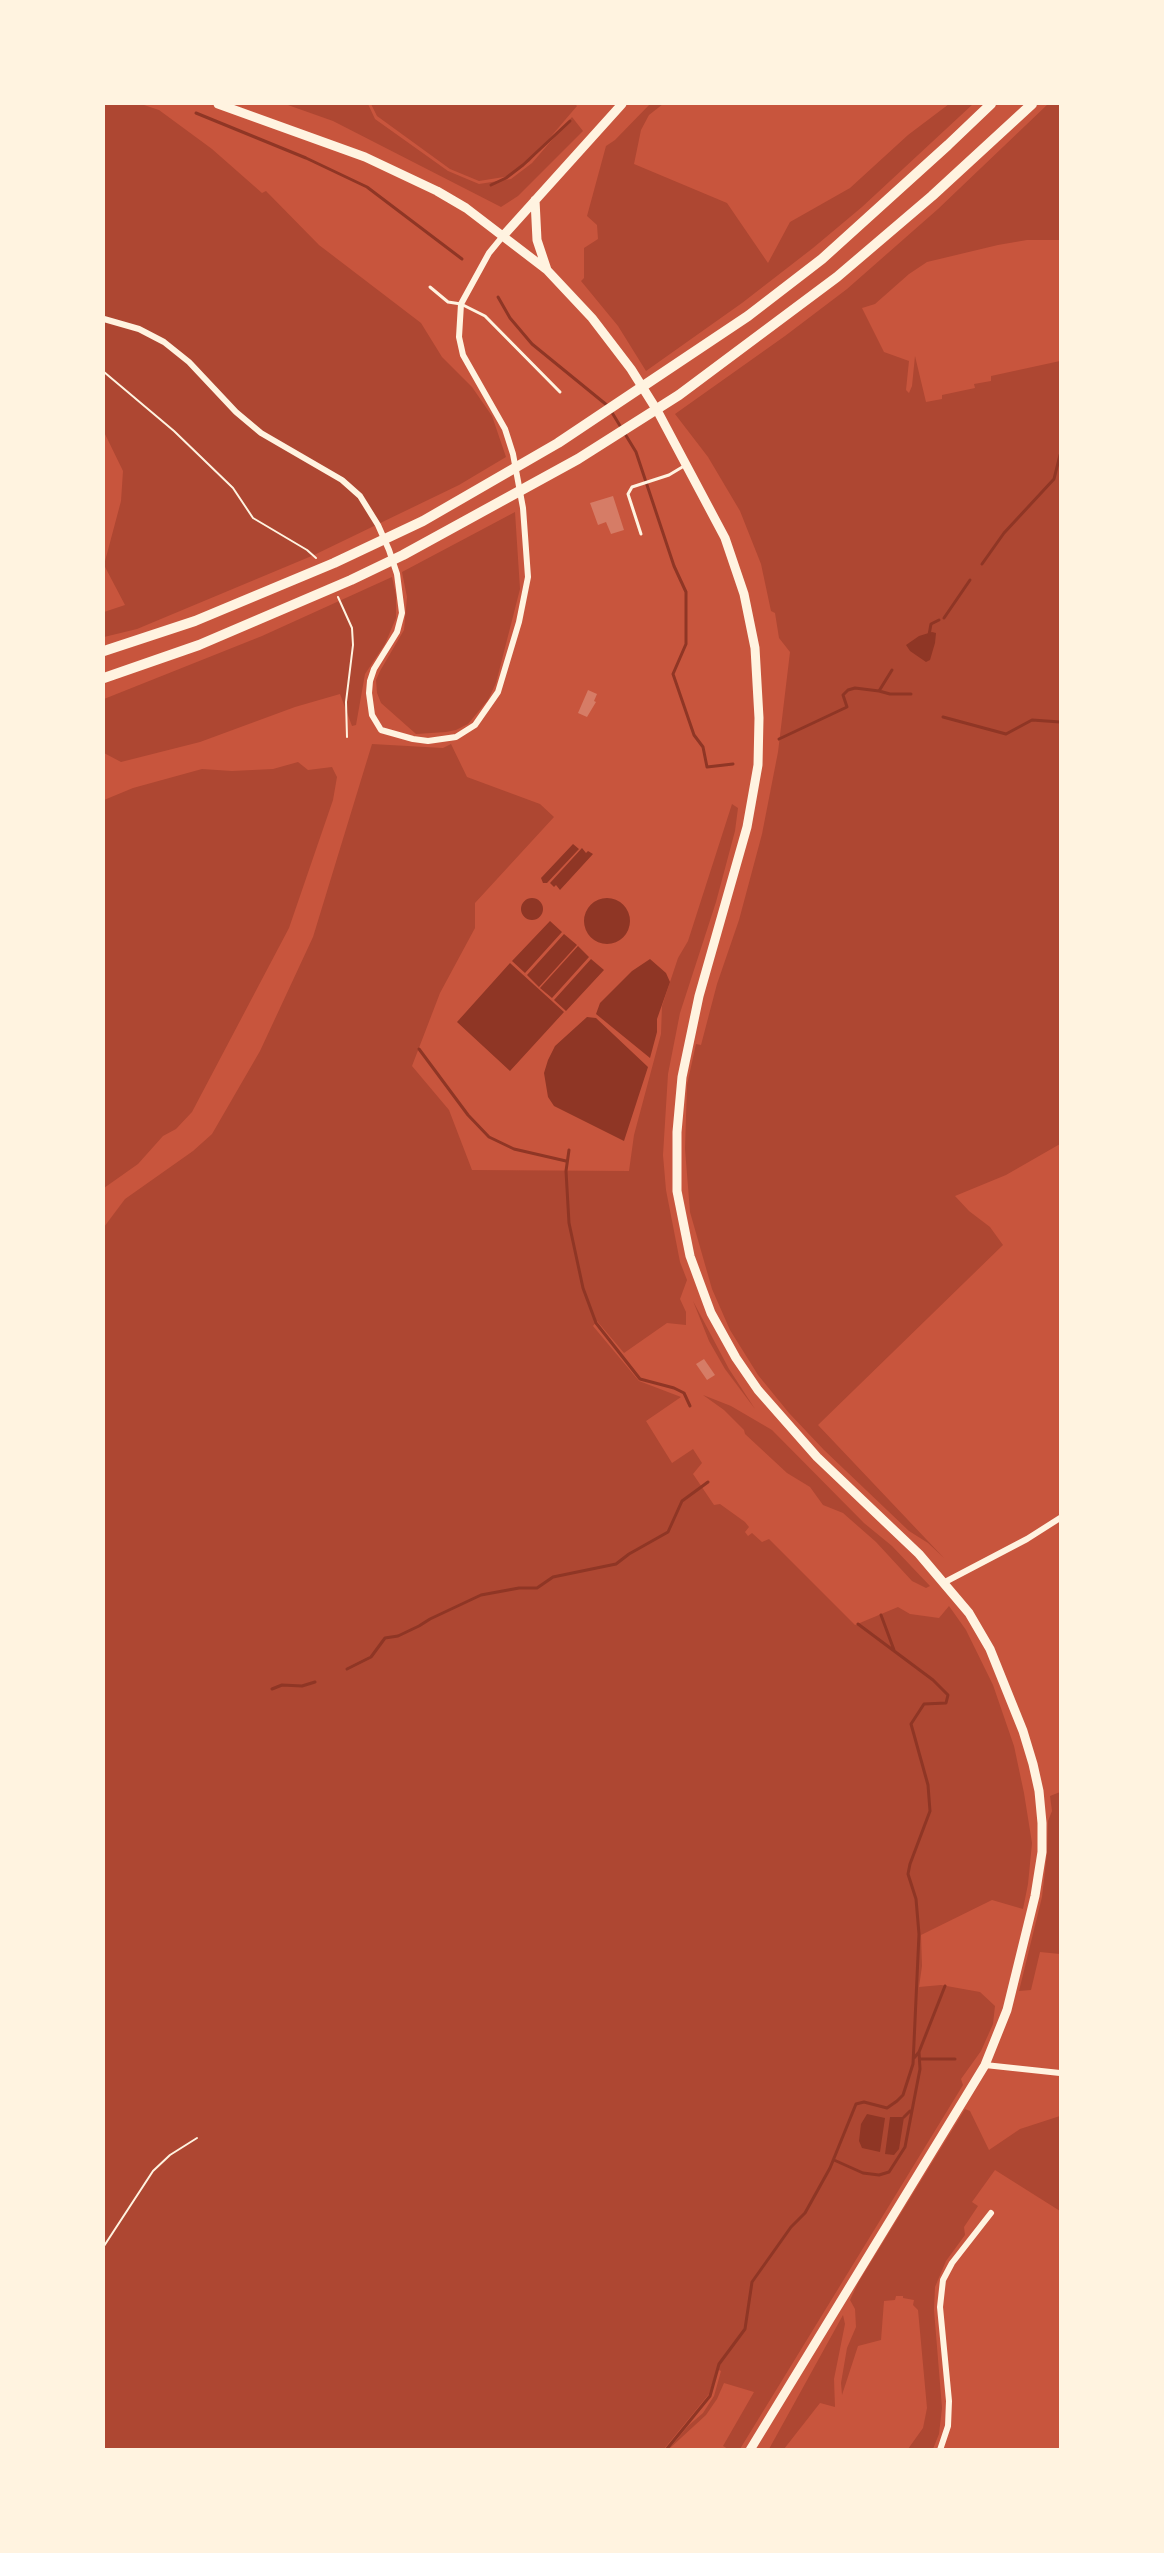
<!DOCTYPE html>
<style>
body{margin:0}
#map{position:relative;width:1164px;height:2553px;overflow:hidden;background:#c8553d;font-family:Inter,sans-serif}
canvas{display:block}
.frame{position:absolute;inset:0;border:105px solid #fff3e0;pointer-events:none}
</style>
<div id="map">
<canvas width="1164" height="2553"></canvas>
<div class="frame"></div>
</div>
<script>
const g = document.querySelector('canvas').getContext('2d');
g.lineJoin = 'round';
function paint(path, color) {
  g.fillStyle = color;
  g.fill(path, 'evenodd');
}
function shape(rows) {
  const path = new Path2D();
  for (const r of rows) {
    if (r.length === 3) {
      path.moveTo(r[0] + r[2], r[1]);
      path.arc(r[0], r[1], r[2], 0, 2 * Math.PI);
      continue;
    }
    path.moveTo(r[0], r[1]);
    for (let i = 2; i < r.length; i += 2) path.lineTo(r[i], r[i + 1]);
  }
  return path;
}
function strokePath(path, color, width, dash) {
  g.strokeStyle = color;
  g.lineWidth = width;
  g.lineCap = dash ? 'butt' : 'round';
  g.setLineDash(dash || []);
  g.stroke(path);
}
const green = shape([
 [104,104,141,104,159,110,212,149,262,193,266,191,319,245,421,323,442,357,472,387,492,416,506,457,459,485,314,555,137,629,104,637,104,612,125,605,104,565,121,501,123,471,104,432],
 [285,104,368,104,375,119,448,171,479,184,511,179,532,163,572,117,583,131,518,196,501,207,333,121],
 [371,104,575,104,577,106,530,161,510,176,479,181,450,169,377,116],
 [650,104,663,104,649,115,641,130,634,164,727,203,768,263,790,222,850,188,908,135,949,104,973,104,862,207,813,248,742,303,646,371,618,326,581,281,584,278,584,248,598,239,597,225,587,216,606,146,615,140],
 [1048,104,1060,104,1060,240,1027,240,998,245,927,262,909,274,875,304,862,308,884,352,909,361,906,390,909,393,912,386,915,356,926,402,942,399,942,395,975,388,974,384,991,381,991,376,1060,361,1060,1144,1006,1175,955,1196,969,1211,990,1227,1003,1245,818,1425,944,1558,928,1543,909,1531,824,1450,789,1413,758,1375,730,1330,712,1289,690,1212,685,1149,687,1085,696,1044,701,1045,717,984,739,920,762,834,778,752,790,652,779,638,775,613,771,611,761,564,740,511,708,457,675,414,785,336,847,289,938,209],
 [515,512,520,589,496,683,488,700,468,724,456,730,446,732,416,734,381,703,377,693,376,680,380,671,404,630,407,597,402,572],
 [392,577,396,595,396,618,385,644,365,674,356,725,352,726,340,694,295,707,200,742,121,762,104,753,104,699,262,636],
 [372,744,443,748,451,744,467,777,540,804,554,817,475,903,475,928,440,993,412,1066,449,1110,472,1170,629,1171,634,1135,661,1034,662,1006,678,958,688,941,732,804,738,808,735,831,716,902,680,1013,668,1074,663,1155,666,1190,680,1262,687,1280,680,1299,686,1312,686,1325,667,1323,624,1353,597,1321,593,1326,639,1381,681,1397,646,1421,672,1463,693,1449,702,1463,693,1474,714,1505,720,1504,745,1522,749,1527,745,1532,748,1536,752,1533,762,1542,769,1539,855,1625,898,1607,910,1614,939,1618,949,1606,966,1630,993,1685,1014,1746,1024,1793,1032,1843,1028,1884,1023,1909,992,1900,921,1935,922,1966,919,1987,941,1985,980,1992,995,2006,993,2024,981,2051,961,2079,963,2085,740,2449,728,2449,723,2446,754,2392,724,2383,717,2399,706,2415,669,2449,688,2426,703,2413,714,2396,721,2371,717,2369,709,2394,664,2449,104,2449,104,1227,125,1199,193,1151,212,1134,260,1051,313,937],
 [298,762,308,770,332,767,337,777,333,800,289,928,192,1112,176,1129,163,1136,138,1164,104,1188,104,800,133,788,202,769,232,771,273,769],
 [693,1301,729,1369,755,1409,725,1369,709,1341],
 [703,1395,731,1406,772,1430,864,1523,892,1546,930,1586,926,1588,912,1581,876,1542,843,1513,823,1505,810,1487,787,1473,745,1434,744,1430,724,1410],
 [1060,1792,1060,1954,1040,1952,1031,1990,1019,1991,1042,1897,1047,1853,1048,1821,1052,1811,1050,1796],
 [965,2109,970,2111,989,2150,1020,2129,1060,2116,1060,2211,995,2170,972,2202,978,2206,964,2227,965,2235,946,2261,935,2287,934,2310,942,2408,939,2434,933,2449,908,2449,923,2428,927,2408,918,2310,913,2305,914,2300,903,2298,903,2296,896,2296,895,2300,884,2301,881,2340,858,2346,842,2395,841,2383,847,2348,856,2327,855,2309,850,2300,858,2283],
 [843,2315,845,2324,834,2379,835,2407,820,2403,784,2449,769,2449]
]);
const water = shape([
 [932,632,936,633,935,643,930,660,926,662,910,651,906,645,919,636],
 [573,844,579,849,547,883,543,883,541,878],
 [582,848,586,853,588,851,593,854,560,890,556,885,554,887,550,883],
 [532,909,11],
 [607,921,23],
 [550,921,562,932,525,973,512,961],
 [564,934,577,945,539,987,527,975],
 [578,946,589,957,552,998,540,988],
 [591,959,604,970,566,1011,554,1000],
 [650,959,666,973,670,982,657,1019,657,1032,650,1058,596,1014,600,1003,632,971],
 [510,963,564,1012,510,1071,457,1022],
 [587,1017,596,1018,648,1067,624,1141,554,1106,548,1097,544,1073,548,1060,555,1046],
 [867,2114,885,2118,880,2152,862,2148,859,2141,861,2124],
 [890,2117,904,2117,899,2149,894,2155,885,2154]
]);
const stream = shape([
 [196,113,306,158,367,187,462,259],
 [491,185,506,178,523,165,570,121],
 [498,297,510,318,532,344,608,406,636,452,674,566,686,592,686,644,673,674,694,735,703,747,707,767,733,764],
 [982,564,1004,533,1054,479,1060,455],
 [944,618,970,580],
 [929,635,931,624,939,620],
 [879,691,890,694,911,694],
 [943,717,1006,734,1032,720,1060,722],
 [779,739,847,707,843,695,848,690,855,688,879,691,892,670],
 [419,1049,468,1115,489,1137,514,1149,566,1161],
 [569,1150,566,1171,569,1223,583,1288,596,1323,640,1379,674,1388,684,1393,690,1406],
 [881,1615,894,1650],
 [347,1669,371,1657,385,1638,398,1636,419,1626,430,1619,481,1595,519,1588,537,1588,553,1577,616,1564,629,1554,668,1532,682,1501,708,1482],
 [272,1689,282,1685,302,1686,315,1682],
 [914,2058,919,2052,945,1986],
 [921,2059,955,2059],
 [904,2117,910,2111],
 [834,2160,863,2173,879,2175,889,2172,905,2147,920,2069,919,2052],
 [666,2450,710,2396,719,2364,745,2329,752,2282,791,2227,805,2213,830,2168,856,2104,864,2102,887,2108,897,2101,903,2095,913,2064,919,1934,916,1899,908,1874,910,1864,930,1811,928,1785,911,1724,924,1704,946,1703,948,1695,933,1680,858,1624]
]);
const building = shape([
 [613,496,624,530,611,534,606,522,598,525,590,503],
 [588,690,597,694,594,701,596,702,587,717,578,713],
 [704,1359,715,1375,707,1380,696,1364]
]);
const path = shape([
 [104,372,174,431,233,488,253,518,307,550,316,558],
 [338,597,352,628,353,645,346,702,347,737],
 [104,2246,153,2171,170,2155,197,2138]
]);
const service = shape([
 [430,287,448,302,461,304,485,316,560,392],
 [641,534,628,494,632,487,669,475,684,466]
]);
const minor = shape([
 [104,319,139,329,164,342,189,362,236,412,261,433,342,480,360,496,378,525,389,550,397,574,402,613,397,632,374,669,370,681,369,693,372,715,381,730,413,739,428,741,456,737,475,725,498,692,519,622,528,577,523,508,513,454,505,429,463,355,459,337,461,304,489,253,503,236],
 [945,1582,1027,1539,1060,1518],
 [985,2065,1060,2073],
 [940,2450,948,2426,949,2401,940,2307,943,2280,952,2263,991,2213]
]);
const primary = shape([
 [218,104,365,157,437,191,466,208,547,270,592,318,631,369,658,412,725,538,744,594,755,648,759,718,758,765,747,827,699,996,682,1077,677,1132,677,1191,690,1256,711,1313,736,1358,758,1390,817,1457,919,1554,969,1613,990,1649,1023,1731,1033,1764,1039,1791,1042,1823,1042,1852,1035,1896,1007,2010,985,2065,750,2450],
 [535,200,537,240,547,270],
 [503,236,622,104]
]);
const motorway = shape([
 [104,651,195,621,334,563,423,521,558,443,748,316,822,259,948,145,991,104],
 [104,678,199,645,351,580,403,555,578,459,679,395,837,277,932,196,1032,104]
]);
paint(green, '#ae4732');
paint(water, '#8f3625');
strokePath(stream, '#8f3625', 3);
paint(building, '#d67c66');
strokePath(path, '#fff3e0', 2);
strokePath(service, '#fff3e0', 3);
strokePath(minor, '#fff3e0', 6);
strokePath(primary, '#fff3e0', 9);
strokePath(motorway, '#fff3e0', 10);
</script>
